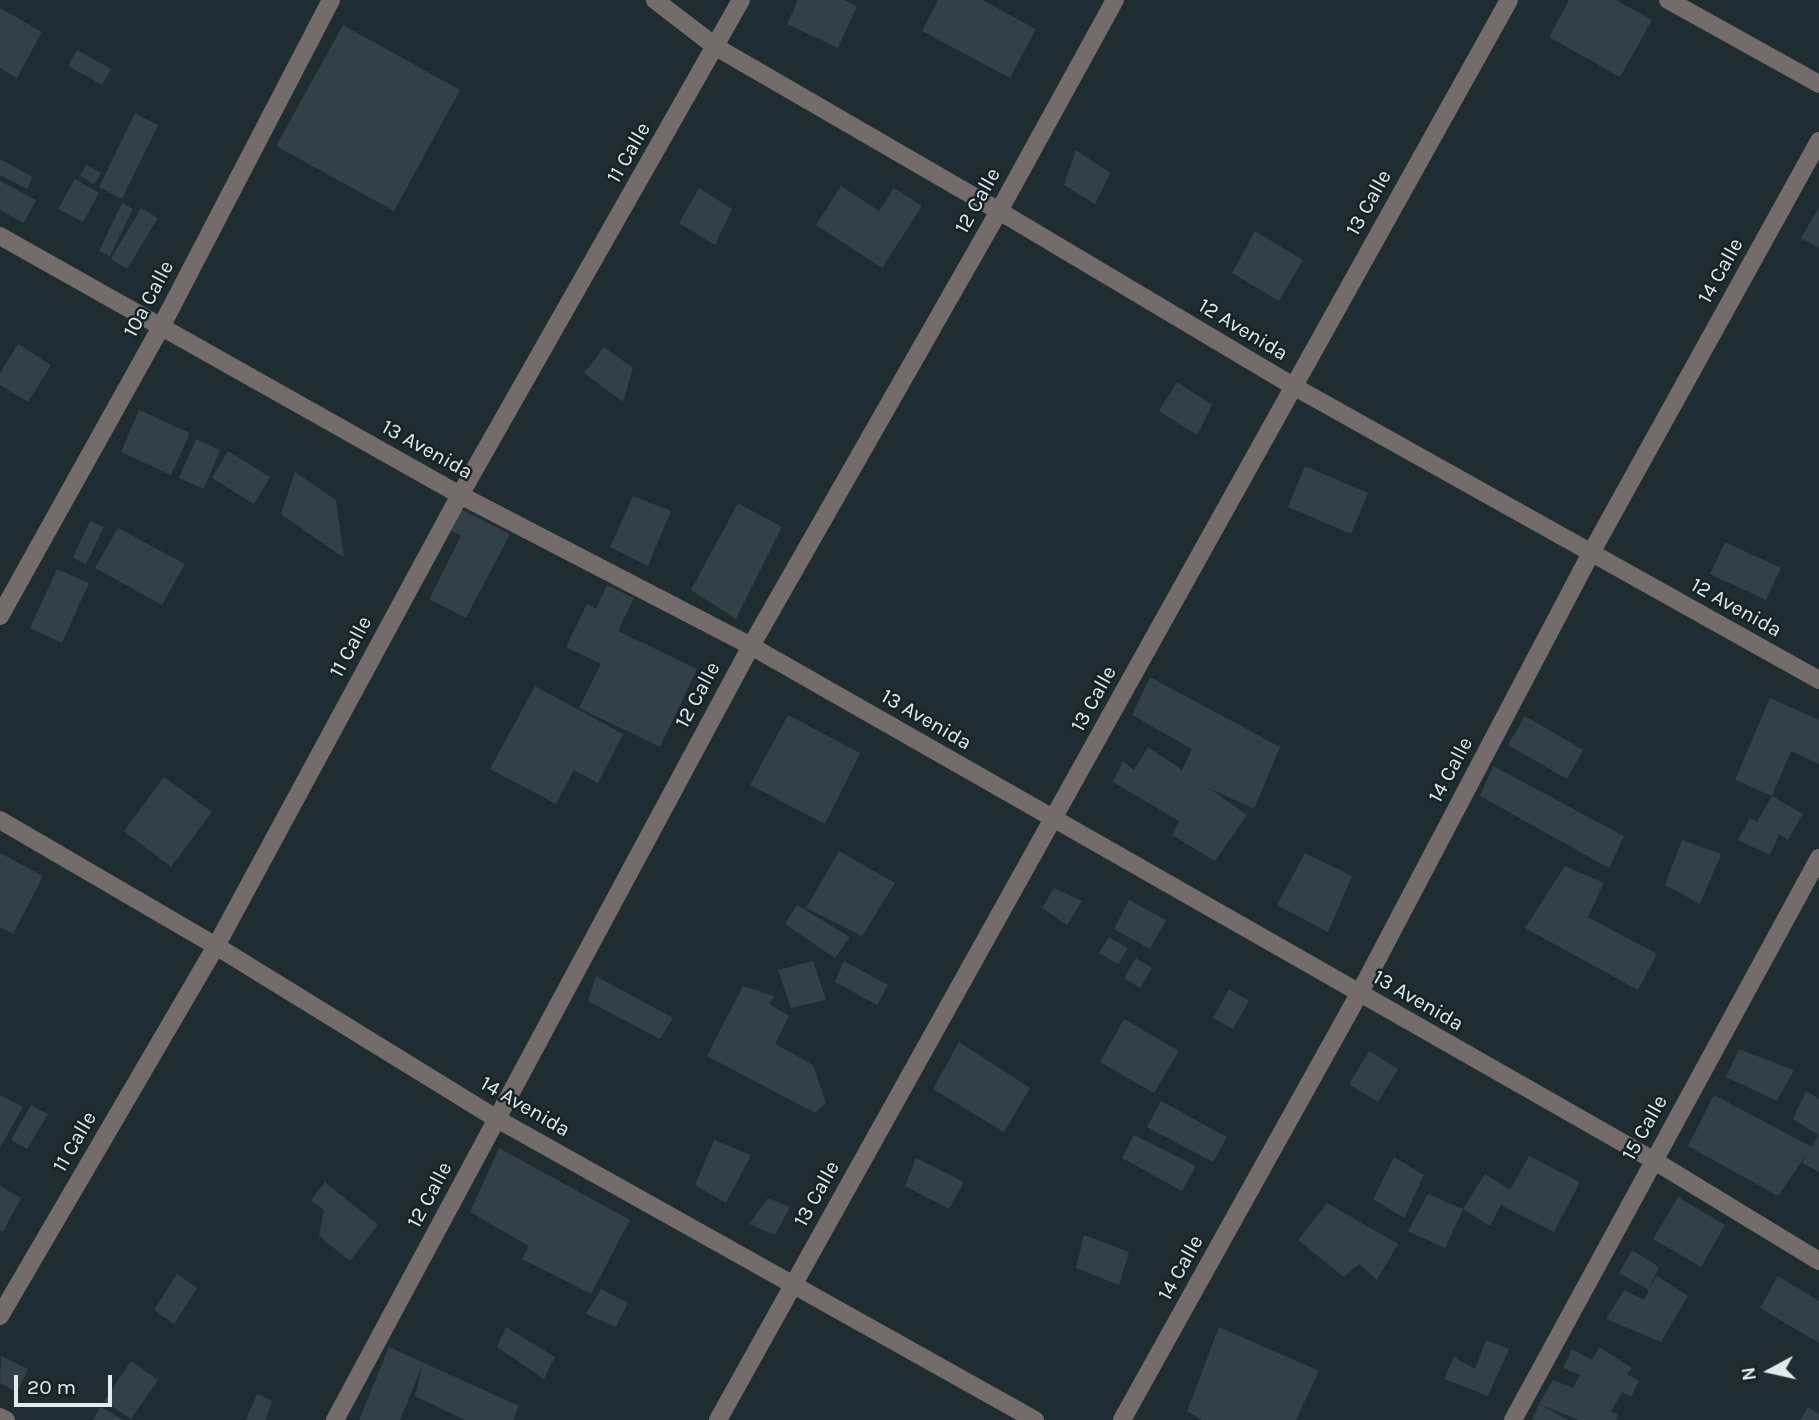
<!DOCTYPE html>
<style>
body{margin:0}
#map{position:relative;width:1819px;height:1420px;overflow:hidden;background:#1f2d32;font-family:Karla,sans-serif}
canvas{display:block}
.north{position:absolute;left:1735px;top:1336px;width:70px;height:70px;-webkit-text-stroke:5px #152328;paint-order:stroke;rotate:262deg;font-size:19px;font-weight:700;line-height:28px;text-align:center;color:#e1eaed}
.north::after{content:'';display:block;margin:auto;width:24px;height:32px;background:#e1eaed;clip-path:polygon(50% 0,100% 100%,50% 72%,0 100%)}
.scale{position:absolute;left:14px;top:1375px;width:98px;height:32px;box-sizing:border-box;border:4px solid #e1eaed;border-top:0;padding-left:9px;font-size:21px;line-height:24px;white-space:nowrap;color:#e1eaed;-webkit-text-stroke:5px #152328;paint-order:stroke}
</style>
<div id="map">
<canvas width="1819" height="1420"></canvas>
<div class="north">N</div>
<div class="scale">20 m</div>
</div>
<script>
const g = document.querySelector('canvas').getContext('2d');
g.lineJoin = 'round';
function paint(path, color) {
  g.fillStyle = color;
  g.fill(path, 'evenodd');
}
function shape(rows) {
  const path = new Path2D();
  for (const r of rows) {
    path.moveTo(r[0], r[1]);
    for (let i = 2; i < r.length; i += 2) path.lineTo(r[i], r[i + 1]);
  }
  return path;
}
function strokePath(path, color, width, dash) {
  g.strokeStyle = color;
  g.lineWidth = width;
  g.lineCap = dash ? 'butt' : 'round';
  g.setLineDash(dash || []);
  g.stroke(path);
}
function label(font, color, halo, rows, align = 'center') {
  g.font = font + ' Karla,sans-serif';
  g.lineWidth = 5;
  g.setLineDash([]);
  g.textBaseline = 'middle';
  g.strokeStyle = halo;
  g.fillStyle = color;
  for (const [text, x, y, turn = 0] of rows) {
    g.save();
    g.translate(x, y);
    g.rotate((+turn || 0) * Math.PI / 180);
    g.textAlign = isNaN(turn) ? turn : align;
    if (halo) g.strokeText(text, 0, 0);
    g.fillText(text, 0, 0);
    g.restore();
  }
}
const building = shape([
 [798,0,844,0,857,6,838,48,787,24],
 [938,0,982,0,1036,29,1010,78,922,31],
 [1569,0,1616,0,1652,20,1620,77,1549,37],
 [0,8,42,32,17,78,0,68],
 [343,25,460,90,394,211,276,146],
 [77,50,111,69,102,85,68,66],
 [135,113,158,125,122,199,99,187],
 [1076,150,1110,173,1095,204,1064,185],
 [0,159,33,177,27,189,0,175],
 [86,165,101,173,94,184,80,176],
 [75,179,99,193,83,222,58,209],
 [0,181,36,200,24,223,0,210],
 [841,186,879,211,894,188,922,206,882,268,816,225],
 [699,188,732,209,715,245,679,223],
 [122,203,133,209,110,256,99,251],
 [1819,207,1819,248,1801,238],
 [141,208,158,218,127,269,111,259],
 [1255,231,1303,260,1279,301,1232,273],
 [18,344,51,365,28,402,0,385,0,373],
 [604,347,633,368,623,402,584,373],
 [1177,382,1212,405,1197,435,1159,411],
 [139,410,190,433,171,475,121,452],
 [196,439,220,450,204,489,179,478],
 [228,451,270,477,254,504,212,478],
 [1305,466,1368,493,1351,534,1288,507],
 [295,472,336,500,344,558,281,514],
 [633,496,671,511,648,566,610,547],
 [738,503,782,527,736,619,691,590],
 [461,509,510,534,466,618,429,599,461,536,450,530],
 [90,521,104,527,86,564,73,558],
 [118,528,185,564,162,605,95,568],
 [1725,542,1781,568,1766,600,1710,574],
 [57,569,89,583,62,643,30,628],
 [607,585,634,598,618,631,697,669,660,747,579,708,601,664,566,647,587,604,596,609],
 [1150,677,1280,747,1254,809,1209,788,1247,815,1215,861,1172,835,1179,821,1113,782,1123,761,1134,770,1148,747,1182,770,1192,749,1132,715],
 [535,686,623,734,598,783,574,770,556,804,490,769],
 [1770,698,1819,720,1819,764,1791,751,1772,796,1735,780],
 [788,715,860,753,825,824,750,785],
 [1525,716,1583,750,1567,779,1508,745],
 [1493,766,1624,836,1609,868,1480,796],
 [164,777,212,812,171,867,124,831],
 [1772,796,1803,814,1788,840,1779,834,1770,855,1738,840,1750,818,1757,822],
 [1682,840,1721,854,1700,904,1665,885],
 [839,851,895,883,862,936,806,908],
 [0,853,43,876,13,934,0,927],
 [1305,853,1352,876,1328,932,1277,905],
 [1565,866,1604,883,1588,917,1657,954,1638,990,1525,928],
 [1054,888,1082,901,1067,925,1042,908],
 [1129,900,1166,920,1150,949,1114,929],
 [797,905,850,937,835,958,785,924],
 [1109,937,1128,948,1118,964,1099,953],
 [1136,958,1152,968,1140,988,1124,978],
 [813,961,826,1000,791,1008,778,970],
 [844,961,888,985,877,1005,835,982],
 [596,976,673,1018,660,1039,588,1001],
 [743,986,774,996,769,1004,789,1016,775,1044,813,1065,826,1103,815,1113,707,1056],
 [1229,989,1249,1001,1233,1029,1213,1018],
 [1124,1019,1179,1051,1154,1093,1100,1062],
 [959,1042,1030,1088,1004,1132,933,1089],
 [1739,1049,1794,1070,1777,1101,1726,1077],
 [1369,1051,1398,1069,1378,1102,1349,1084],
 [1806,1091,1819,1099,1819,1172,1802,1163,1808,1152,1778,1196,1688,1146,1714,1095,1812,1147,1818,1135,1793,1119],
 [0,1095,23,1107,0,1148],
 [1161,1101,1227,1137,1213,1162,1147,1127],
 [31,1105,48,1114,27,1149,11,1140],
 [1134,1135,1196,1166,1182,1191,1122,1158],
 [714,1140,751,1155,726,1203,695,1185],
 [499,1148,630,1220,591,1294,522,1259,529,1246,470,1212],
 [1529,1156,1580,1182,1554,1232,1501,1205,1490,1226,1463,1209,1485,1174,1510,1190],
 [1394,1157,1424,1175,1404,1218,1373,1199],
 [916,1158,964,1182,949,1209,905,1186],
 [325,1182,378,1225,350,1261,319,1236,324,1210,311,1200],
 [0,1186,21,1198,3,1232,0,1230],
 [1428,1194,1463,1209,1445,1248,1408,1231],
 [1678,1197,1725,1225,1701,1267,1653,1239],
 [768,1198,790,1207,775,1235,749,1224],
 [1327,1203,1398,1244,1377,1280,1359,1264,1344,1277,1298,1240],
 [1084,1235,1129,1252,1119,1285,1076,1268],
 [1632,1250,1659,1267,1650,1287,1657,1276,1688,1296,1661,1342,1606,1319,1624,1290,1644,1300,1649,1290,1619,1273],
 [177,1274,197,1288,174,1324,154,1310],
 [1778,1276,1819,1301,1819,1343,1760,1308],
 [601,1289,628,1303,616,1327,586,1314],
 [506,1327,555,1357,544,1379,497,1347],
 [1219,1327,1319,1371,1296,1420,1202,1420,1187,1411],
 [1486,1340,1509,1349,1488,1396,1444,1379,1454,1357,1475,1369],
 [389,1347,519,1406,513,1420,465,1420,415,1396,423,1364,400,1420,359,1420],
 [1599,1347,1632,1368,1627,1374,1639,1381,1631,1397,1622,1392,1611,1412,1618,1414,1616,1420,1579,1420,1539,1404,1568,1420,1532,1420,1539,1404,1553,1380,1573,1388,1580,1375,1563,1368,1572,1349,1592,1360],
 [1,1356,28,1369,17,1392,0,1383],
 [131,1361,158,1380,131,1419,104,1401],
 [257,1394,273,1401,265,1420,246,1420],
 [100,1407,124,1420,93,1420],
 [1808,1407,1819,1414,1819,1420,1800,1420]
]);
const minor = shape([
 [655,0,716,47,999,211,1293,386,1819,680],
 [1668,0,1819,84],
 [0,236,460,495,751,646,1653,1160,1819,1261],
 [0,616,161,327,331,0],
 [0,820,216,946,497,1119,1035,1420],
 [0,1316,216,946,460,495,741,0],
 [0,1417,6,1420],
 [335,1420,751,646,999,211,1115,0],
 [718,1420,1509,0],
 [1122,1420,1359,994,1591,553,1819,141],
 [1513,1420,1819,858]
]);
const streetNames = [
 ["11 Calle",629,153,-60],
 ["12 Calle",978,201,-61],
 ["13 Calle",1369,203,-61],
 ["14 Calle",1721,271,-61],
 ["10a Calle",149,299,-62],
 ["12 Avenida",1243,330,31],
 ["13 Avenida",427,450,29],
 ["12 Avenida",1736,608,29],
 ["11 Calle",351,647,-62],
 ["12 Calle",698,695,-62],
 ["13 Calle",1094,699,-61],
 ["13 Avenida",926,720,30],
 ["14 Calle",1451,770,-62],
 ["13 Avenida",1418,1001,30],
 ["14 Avenida",525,1107,30],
 ["15 Calle",1645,1128,-61],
 ["11 Calle",75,1142,-60],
 ["13 Calle",817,1194,-61],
 ["12 Calle",430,1195,-62],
 ["14 Calle",1181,1268,-61]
];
paint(building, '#324147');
strokePath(minor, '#736c6b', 18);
label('21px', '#e1eaed', '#152328', streetNames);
</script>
